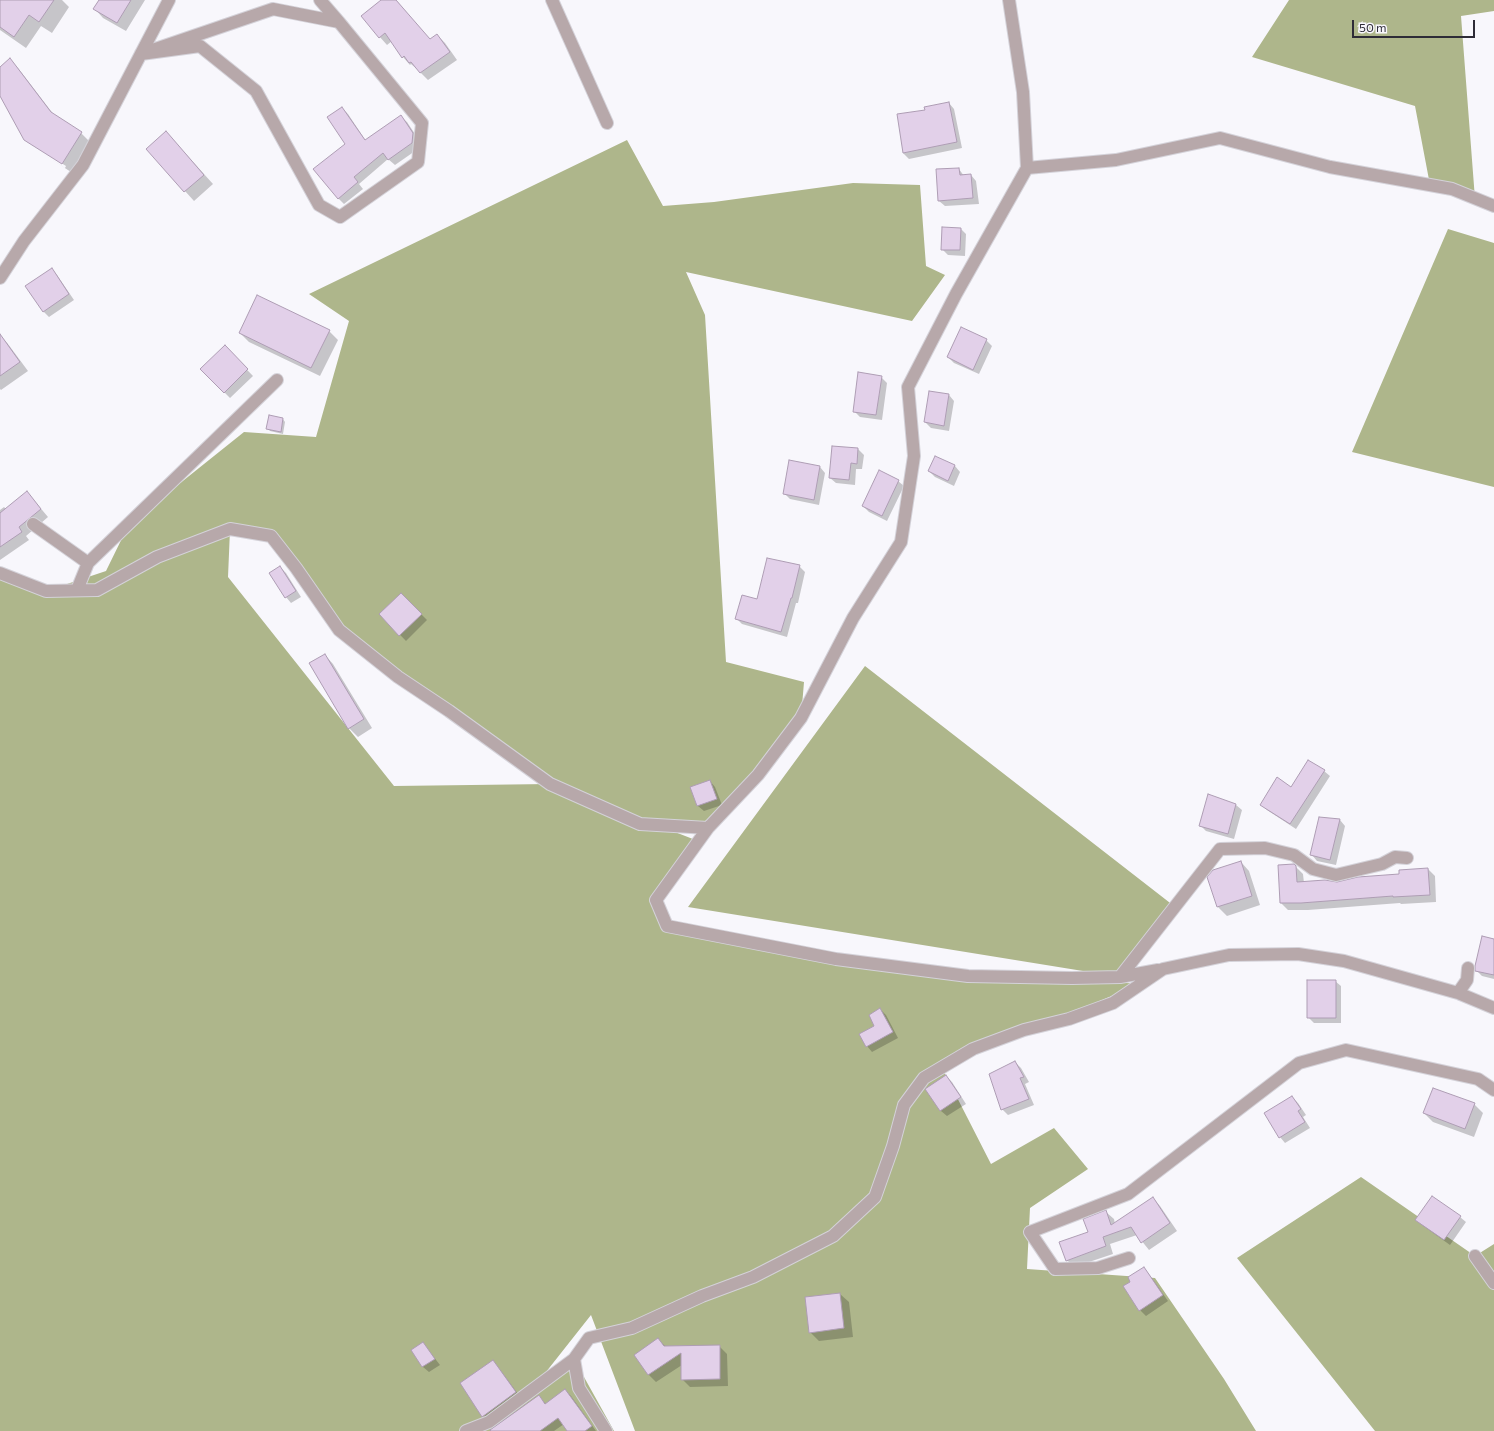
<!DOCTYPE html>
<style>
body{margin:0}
#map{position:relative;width:1494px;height:1431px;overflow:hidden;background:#f8f7fc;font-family:Commissioner,sans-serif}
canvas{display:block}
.scale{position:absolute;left:1352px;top:20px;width:123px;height:18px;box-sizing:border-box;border:2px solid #2e2c37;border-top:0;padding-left:5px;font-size:12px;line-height:14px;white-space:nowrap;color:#2e2c37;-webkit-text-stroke:3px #f8f7fc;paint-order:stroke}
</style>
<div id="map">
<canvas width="1494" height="1431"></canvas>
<div class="scale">50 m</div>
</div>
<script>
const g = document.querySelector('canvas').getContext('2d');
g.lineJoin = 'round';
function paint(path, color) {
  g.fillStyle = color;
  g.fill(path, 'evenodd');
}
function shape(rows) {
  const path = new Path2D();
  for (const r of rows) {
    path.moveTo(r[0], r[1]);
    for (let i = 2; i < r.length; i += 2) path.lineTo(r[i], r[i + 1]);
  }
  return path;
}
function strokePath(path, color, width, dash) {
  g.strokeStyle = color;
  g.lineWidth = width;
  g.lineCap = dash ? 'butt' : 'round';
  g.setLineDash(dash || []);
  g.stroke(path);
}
const forest = shape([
 [1289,0,1494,0,1494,11,1461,16,1475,199,1430,185,1415,106,1252,57],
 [627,140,663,206,714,202,853,183,920,185,926,266,945,275,912,321,686,272,705,315,726,662,804,682,801,718,708,828,657,825,698,841,656,900,668,926,891,966,1140,984,942,1068,991,1164,1054,1128,1088,1169,1030,1208,1027,1269,1155,1278,1224,1379,1256,1431,635,1431,591,1315,546,1372,574,1359,614,1431,0,1431,0,573,46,591,106,571,129,524,244,432,316,437,349,321,309,294],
 [230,530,271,536,339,630,549,784,394,786,228,577],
 [1448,229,1494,243,1494,487,1352,452],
 [865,666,1174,906,1120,977,688,907],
 [1361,1177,1475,1256,1494,1244,1494,1431,1375,1431,1237,1258]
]);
const shadow = shape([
 [0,0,62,0,69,7,52,33,41,26,26,48,0,30],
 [100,0,145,0,126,31,103,18,95,9],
 [382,0,396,0,430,40,437,35,445,43,457,60,428,80,418,70,411,64,410,65,403,57,392,41,387,45,362,17],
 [9,60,18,68,54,115,81,133,90,142,71,172,31,146,65,168,66,166,30,143,30,144,25,140,0,94,0,68],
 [949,103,954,109,962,148,909,159,903,153,898,115,926,111],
 [342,108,348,114,366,141,401,117,407,122,419,140,418,149,395,165,388,159,359,184,363,189,344,204,338,198,346,144],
 [166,132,213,184,194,201,147,149],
 [959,169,964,176,971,175,976,181,979,204,945,206,939,201],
 [961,229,966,234,965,256,948,255,942,249],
 [52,269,57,275,74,300,49,317,43,311],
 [329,331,338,340,320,376,249,342,240,333],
 [0,335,8,344,28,371,1,390,0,389],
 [986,340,992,346,979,374,954,363,948,357],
 [225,347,253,376,230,398,201,369],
 [881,377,887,383,882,420,860,417,854,411],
 [949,395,954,401,949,431,931,428,925,422],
 [283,419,285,422,283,434,270,431,268,428],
 [858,449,864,455,862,469,856,469,855,485,836,483,830,478],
 [936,457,955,466,960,472,954,486,935,477,929,471],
 [820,467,825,473,819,505,790,499,784,493],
 [898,481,904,486,887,521,869,512,863,506],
 [27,492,48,517,26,536,29,540,0,560,0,510,4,507,6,509],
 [799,566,805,572,798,603,796,603,787,637,742,624,737,619],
 [280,567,286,573,301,597,291,603,286,597],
 [401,594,427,620,406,641,380,614],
 [325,655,333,664,372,728,358,737,349,728],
 [1324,771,1330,776,1296,829,1267,810,1261,804],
 [710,781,715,787,722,805,704,811,698,806,692,788],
 [1236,805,1242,810,1234,839,1206,831,1200,825],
 [1320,818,1340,820,1345,826,1336,865,1317,861,1312,855],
 [1241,862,1249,871,1260,905,1227,916,1218,907],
 [1296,867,1303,874,1304,883,1337,883,1400,875,1428,869,1435,876,1436,902,1401,904,1400,903,1308,910,1288,910,1281,903],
 [1494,940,1494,979,1482,976,1476,970],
 [1335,981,1341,986,1341,1023,1314,1023,1308,1017],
 [880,1009,886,1015,898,1038,872,1052,867,1046,876,1026],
 [1015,1062,1021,1068,1029,1082,1025,1084,1034,1105,1008,1115,1002,1109],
 [946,1076,952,1082,966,1104,947,1116,941,1111,927,1089],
 [1292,1097,1298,1103,1306,1115,1303,1117,1310,1128,1285,1143,1280,1137],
 [1474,1104,1483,1113,1474,1137,1433,1122,1424,1113],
 [1153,1198,1160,1206,1177,1231,1149,1250,1137,1235,1110,1244,1113,1254,1074,1267,1067,1260,1106,1212,1114,1219,1115,1224],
 [1460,1217,1466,1222,1450,1245,1422,1225,1416,1220],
 [1144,1268,1149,1274,1168,1301,1146,1316,1140,1310,1125,1287,1132,1282],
 [840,1294,849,1302,853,1337,819,1341,810,1332],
 [658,1339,666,1347,719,1346,727,1354,728,1386,690,1387,682,1379,682,1365,656,1382,649,1375,635,1355],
 [423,1343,440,1365,429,1372,423,1367,412,1350],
 [493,1362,501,1371,524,1402,492,1425,483,1416],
 [565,1390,571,1396,596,1431,569,1431,564,1424,554,1431,492,1431,539,1397,546,1404]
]);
const building = shape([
 [0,0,54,0,39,22,29,15,14,37,0,27,0,0],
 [99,0,131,0,117,23,93,9,99,0],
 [381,0,396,0,430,39,437,34,450,52,420,73,411,62,409,63,404,56,402,58,385,33,379,38,361,16,381,0],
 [10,58,51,112,82,132,62,164,24,140,0,96,0,67,10,58],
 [949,102,957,142,903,153,897,114,925,110,924,107,949,102],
 [342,107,365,140,401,115,413,133,412,143,388,160,383,153,354,177,358,182,338,199,313,169,345,144,327,117,342,107],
 [166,131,204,175,184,192,146,149,166,131],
 [959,168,960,175,971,174,973,198,938,201,936,169,959,168],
 [942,227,961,228,960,250,941,250,942,227],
 [52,268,69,294,43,312,25,286,52,268],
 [257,295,330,330,311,368,239,333,257,295],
 [961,327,987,339,973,370,947,357,961,327],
 [0,334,20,362,0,376,0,334],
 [225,345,248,369,224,393,200,369,225,345],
 [858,372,882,376,876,415,853,412,858,372],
 [929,391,949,394,944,426,924,422,929,391],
 [269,415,283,418,281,432,266,429,269,415],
 [832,446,858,448,857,464,851,463,849,480,829,478,832,446],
 [935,456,955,465,948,481,928,471,935,456],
 [789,460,820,466,814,500,783,494,789,460],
 [879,470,899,480,882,516,862,506,879,470],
 [27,491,41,509,19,527,22,532,0,547,0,513,27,491],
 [767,558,800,565,792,598,791,598,781,632,735,619,742,595,757,599,767,558],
 [280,566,296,591,285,598,269,573,280,566],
 [401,593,422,614,399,636,379,614,401,593],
 [325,654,364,719,348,729,309,663,325,654],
 [1308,760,1325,770,1290,824,1260,805,1277,777,1291,787,1308,760],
 [710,780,717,799,697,806,690,787,710,780],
 [1208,794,1236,804,1228,834,1199,826,1208,794],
 [1319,817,1340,819,1330,860,1310,855,1319,817],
 [1241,861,1252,896,1217,907,1207,877,1213,870,1241,861],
 [1294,864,1296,866,1297,882,1325,880,1337,882,1358,877,1399,874,1399,870,1428,868,1430,895,1393,897,1393,896,1301,903,1280,903,1278,865,1294,864],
 [1482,936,1494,939,1494,975,1475,971,1475,966,1482,936],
 [1307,980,1336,980,1336,1018,1307,1018,1307,980],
 [880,1008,893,1032,866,1047,859,1034,874,1026,869,1015,880,1008],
 [1015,1061,1024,1077,1020,1078,1029,1099,1001,1110,989,1074,1015,1061],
 [946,1075,961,1097,940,1111,925,1089,946,1075],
 [1433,1088,1475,1103,1465,1129,1423,1113,1433,1088],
 [1292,1096,1301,1109,1298,1111,1305,1122,1279,1138,1264,1113,1292,1096],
 [1432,1196,1461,1216,1444,1240,1415,1220,1432,1196],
 [1153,1197,1170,1223,1141,1243,1131,1227,1103,1237,1106,1246,1066,1261,1059,1242,1088,1232,1083,1219,1106,1210,1111,1225,1153,1197],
 [1144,1267,1163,1295,1139,1311,1123,1286,1130,1282,1128,1277,1144,1267],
 [840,1293,844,1328,809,1333,805,1297,840,1293],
 [658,1338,664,1346,720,1345,720,1379,681,1380,681,1353,648,1375,634,1355,658,1338],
 [423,1342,435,1359,422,1367,411,1350,423,1342],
 [493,1360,516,1392,482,1417,460,1383,493,1360],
 [565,1389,592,1426,585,1431,567,1431,558,1418,540,1431,491,1431,490,1430,539,1395,545,1404,565,1389]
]);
const minor = shape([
 [320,0,339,22],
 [552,0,607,123],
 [1009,0,1023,92,1027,168],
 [273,9,339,22,422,123,418,162,340,217,319,205,256,91,200,46,141,54,273,9],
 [0,278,24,241,83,165,169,0],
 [33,524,88,563],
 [0,573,46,591,97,590,157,557,230,529,271,536,296,568,339,630,398,677,449,711,550,784,640,824,708,828,758,775,801,718,853,618,901,542,914,456,908,387,956,294,1027,168,1116,160,1220,138,1330,167,1452,189,1494,206],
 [77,590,88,563,277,380],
 [708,828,656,900,667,926,836,959,968,976,1072,978,1120,977,1158,970],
 [1120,977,1220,849,1265,848,1294,855,1313,869,1336,875,1382,864,1395,857,1407,858],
 [1458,993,1467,980,1468,968],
 [1475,1256,1494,1283],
 [1129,1258,1098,1268,1055,1269,1030,1232,1128,1194,1299,1063,1346,1050,1478,1079,1494,1090],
 [466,1431,489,1422,574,1359],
 [606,1431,579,1388,574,1359,589,1338,632,1328,702,1296,753,1277,833,1236,875,1197,893,1146,904,1105,924,1078,973,1049,1024,1030,1069,1019,1113,1003,1163,969,1229,955,1298,954,1344,961,1458,993,1494,1008]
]);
paint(forest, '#aeb68b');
paint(shadow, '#0003');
paint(building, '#e2d0e9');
strokePath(building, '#ae9db4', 1);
strokePath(minor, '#d4d2d9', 14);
strokePath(minor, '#b7a8aa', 12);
</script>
